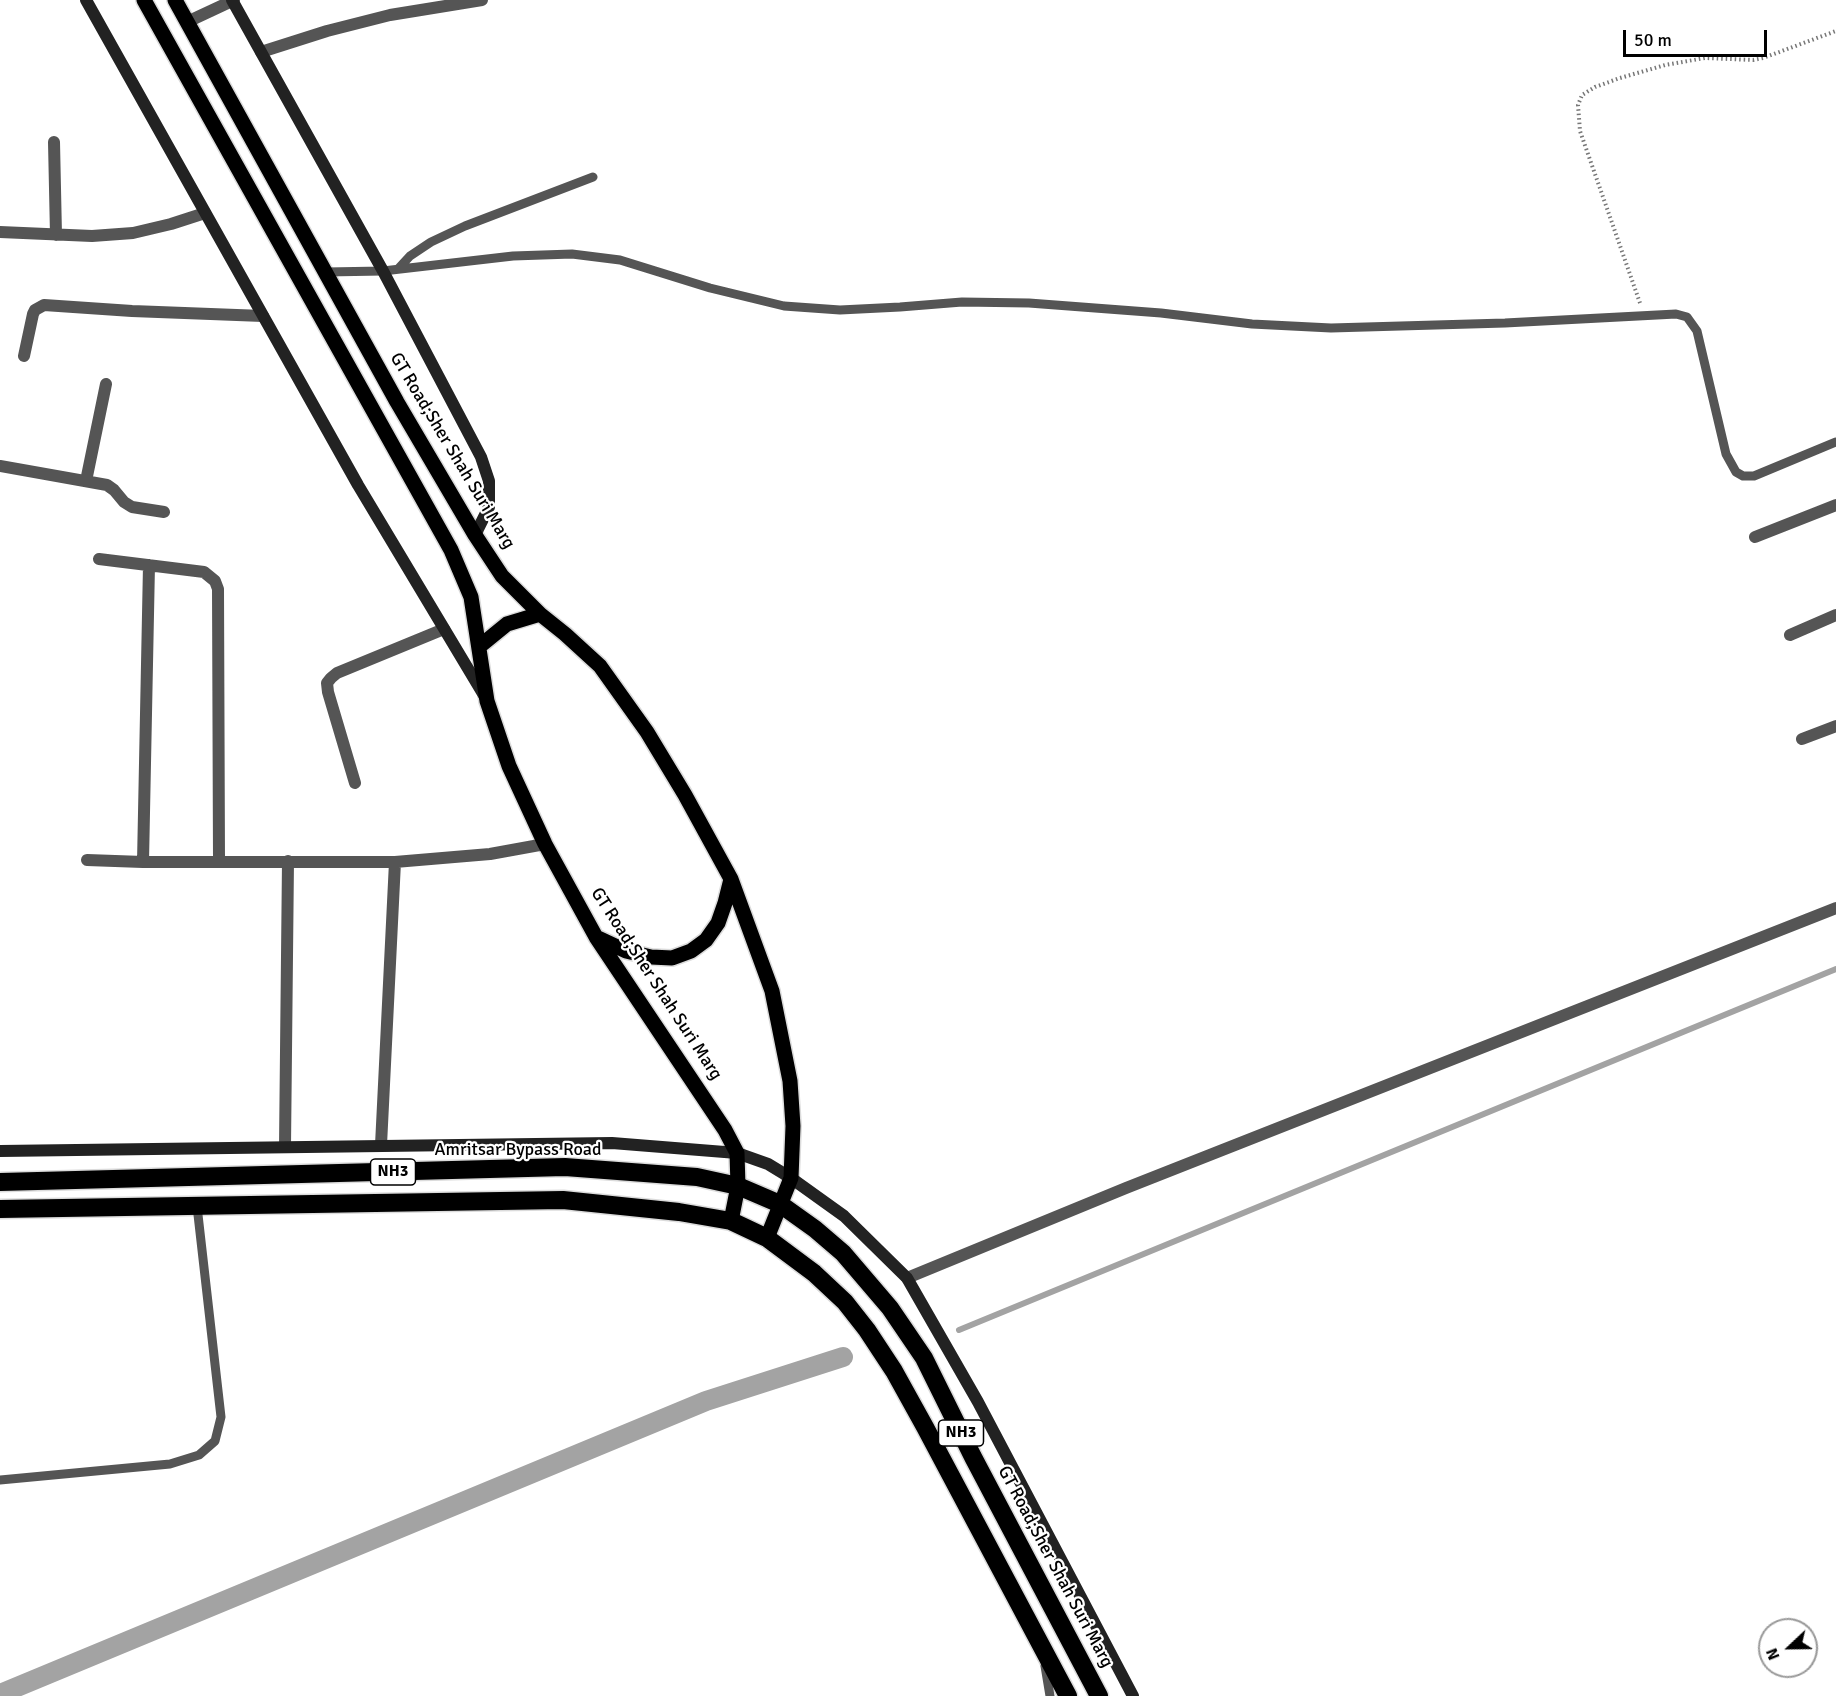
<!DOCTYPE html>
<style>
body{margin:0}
#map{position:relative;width:1836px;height:1696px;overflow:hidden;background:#fff;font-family:Signika,sans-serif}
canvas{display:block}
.north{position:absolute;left:1758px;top:1618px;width:60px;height:60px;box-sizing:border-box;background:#fff;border:2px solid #999;border-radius:50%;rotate:248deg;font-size:16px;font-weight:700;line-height:24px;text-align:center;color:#000}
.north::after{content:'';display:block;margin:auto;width:21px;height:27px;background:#000;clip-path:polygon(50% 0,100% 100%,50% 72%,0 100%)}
.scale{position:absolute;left:1623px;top:30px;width:144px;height:27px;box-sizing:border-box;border:3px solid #000;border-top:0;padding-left:8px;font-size:18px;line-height:21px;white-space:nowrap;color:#000;-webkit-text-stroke:4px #fff;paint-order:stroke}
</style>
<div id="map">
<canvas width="1836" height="1696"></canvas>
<div class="north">N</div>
<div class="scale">50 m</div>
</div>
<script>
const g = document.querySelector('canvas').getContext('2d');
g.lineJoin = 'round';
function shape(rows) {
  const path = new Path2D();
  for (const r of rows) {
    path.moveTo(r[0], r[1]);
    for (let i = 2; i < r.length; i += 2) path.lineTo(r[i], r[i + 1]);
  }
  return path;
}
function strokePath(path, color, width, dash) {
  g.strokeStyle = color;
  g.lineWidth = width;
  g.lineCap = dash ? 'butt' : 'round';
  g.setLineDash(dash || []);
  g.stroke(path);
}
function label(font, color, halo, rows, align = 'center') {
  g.font = font + ' Signika,sans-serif';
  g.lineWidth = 4.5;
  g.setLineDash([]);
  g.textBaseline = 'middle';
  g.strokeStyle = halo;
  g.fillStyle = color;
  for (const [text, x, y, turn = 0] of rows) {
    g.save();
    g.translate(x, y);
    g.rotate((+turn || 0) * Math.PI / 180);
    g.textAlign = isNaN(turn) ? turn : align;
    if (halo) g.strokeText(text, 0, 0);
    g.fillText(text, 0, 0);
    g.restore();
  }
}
const stream = shape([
 [959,1330,1836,969]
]);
const canal = shape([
 [0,1694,706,1401,843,1357]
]);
const path = shape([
 [1640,303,1580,131,1578,105,1582,95,1595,87,1620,78,1665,65,1705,58,1753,60,1763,58,1836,31]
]);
const lane = shape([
 [398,269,410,256,431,242,465,226,593,177],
 [326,272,383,271,513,256,572,254,620,260,710,288,784,306,840,310,900,307,962,302,1029,303,1161,313,1252,324,1331,328,1505,323,1676,314,1687,317,1697,331,1726,454,1736,472,1743,476,1754,476,1836,442],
 [0,1480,170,1464,199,1455,215,1441,221,1417,197,1206],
 [1045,1666,1050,1696]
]);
const street = shape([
 [187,22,234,0],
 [261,52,327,31,390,15,482,0],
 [54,142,56,235],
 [0,232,92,236,133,233,171,224,205,213],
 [24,356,33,314,35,310,44,305,132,311,263,316],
 [0,466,107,485,114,490,124,502,132,507,164,512],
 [86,481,106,384],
 [1755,537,1836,505],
 [99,559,204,572,215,581,218,589,219,860],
 [1790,635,1836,615],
 [1802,739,1836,726],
 [355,783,328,692,327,683,331,678,337,673,444,629],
 [87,860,143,862,395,862,490,854,545,844],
 [143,862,149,565],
 [381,1145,395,862],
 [285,1146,288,861],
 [907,1278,1126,1188,1836,908]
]);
const secondary = shape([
 [86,0,358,485,485,697],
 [232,0,383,271,481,457,489,481,489,507,475,535],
 [0,1151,612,1143,737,1153,768,1164,791,1178,844,1216,907,1278,978,1402,1133,1696]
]);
const primary = shape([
 [144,0,451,550,471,597,487,701,509,766,545,844,596,937,725,1130,737,1153,738,1186,731,1221],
 [175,0,397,402,475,535,502,576,540,614,565,634,600,666,647,732,685,795,731,879,772,991,790,1081,793,1126,791,1178,767,1238],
 [480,646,507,624,540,614],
 [596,937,626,951,651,957,672,958,691,951,706,940,718,923,725,903,731,879]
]);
const highway = shape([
 [0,1182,565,1167,697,1177,738,1186,780,1204,815,1229,843,1253,890,1308,924,1358,973,1457,1099,1696],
 [0,1209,563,1200,679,1212,731,1221,767,1238,814,1273,845,1302,867,1330,894,1371,925,1427,1068,1696]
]);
const shields = [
 [393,1172,45],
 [961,1433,45]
];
const shieldNames = [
 ["NH3",393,1172],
 ["NH3",961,1433]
];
const streetNames = [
 ["GT Road;Sher Shah Suri Marg",452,451,59],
 ["GT Road;Sher Shah Suri Marg",656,984,57],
 ["Amritsar Bypass Road",518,1150],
 ["GT Road;Sher Shah Suri Marg",1055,1567,62]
];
strokePath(stream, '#a3a3a3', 6);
strokePath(canal, '#a3a3a3', 20);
strokePath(primary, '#dbdbdb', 18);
strokePath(highway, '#dbdbdb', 21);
strokePath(path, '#777', 4, [1.5, 3]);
strokePath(lane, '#555', 9);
strokePath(street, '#555', 12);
strokePath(secondary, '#222', 12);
strokePath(primary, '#000', 15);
strokePath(highway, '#000', 18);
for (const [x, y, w] of shields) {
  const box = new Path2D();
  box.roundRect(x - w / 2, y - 13, w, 26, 4.5);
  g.fillStyle = '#fff';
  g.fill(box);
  strokePath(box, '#000', 1.5);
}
label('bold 16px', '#000', null, shieldNames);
label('18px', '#000', '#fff', streetNames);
</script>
